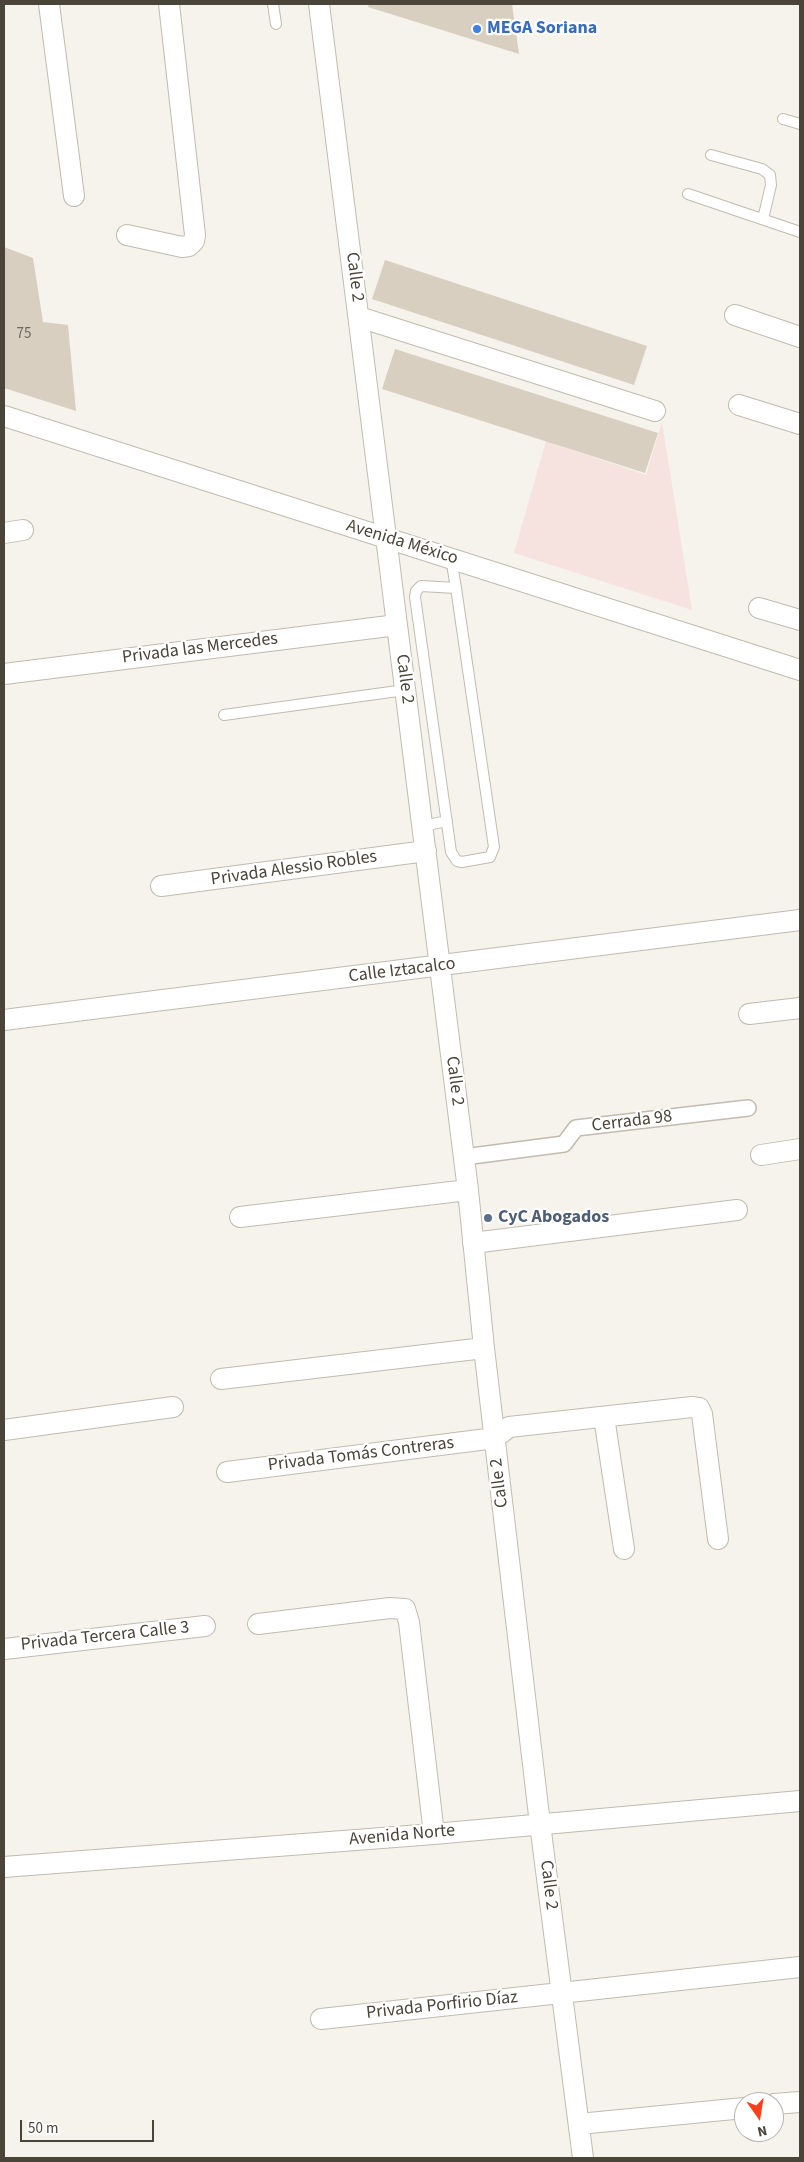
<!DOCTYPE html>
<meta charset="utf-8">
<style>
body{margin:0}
#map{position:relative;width:804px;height:2162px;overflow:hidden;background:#f6f3ec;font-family:"Source Sans 3",sans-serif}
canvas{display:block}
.frame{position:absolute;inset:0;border:5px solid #4b4439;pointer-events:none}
.north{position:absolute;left:734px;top:2092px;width:50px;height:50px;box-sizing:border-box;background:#fff;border:1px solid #b7b4b0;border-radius:50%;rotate:167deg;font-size:14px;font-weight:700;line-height:20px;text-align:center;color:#4b4439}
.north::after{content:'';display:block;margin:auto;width:18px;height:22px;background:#fc3f1d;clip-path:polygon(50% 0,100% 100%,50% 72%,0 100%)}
.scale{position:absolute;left:20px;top:2120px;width:134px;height:22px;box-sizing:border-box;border:2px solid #4b4439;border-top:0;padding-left:6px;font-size:15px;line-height:18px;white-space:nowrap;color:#4b4439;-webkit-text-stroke:4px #fff;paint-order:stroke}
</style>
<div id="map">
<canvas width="804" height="2162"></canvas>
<div class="frame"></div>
<div class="north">N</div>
<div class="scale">50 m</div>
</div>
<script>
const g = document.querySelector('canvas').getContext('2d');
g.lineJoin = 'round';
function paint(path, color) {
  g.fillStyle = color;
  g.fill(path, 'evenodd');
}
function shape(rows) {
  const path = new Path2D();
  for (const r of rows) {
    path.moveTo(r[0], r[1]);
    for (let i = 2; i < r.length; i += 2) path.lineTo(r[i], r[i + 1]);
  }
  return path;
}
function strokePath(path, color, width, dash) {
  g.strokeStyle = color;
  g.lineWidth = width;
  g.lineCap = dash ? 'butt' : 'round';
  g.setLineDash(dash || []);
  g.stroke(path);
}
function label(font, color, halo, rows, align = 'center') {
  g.font = font + ' "Source Sans 3",sans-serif';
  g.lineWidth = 4.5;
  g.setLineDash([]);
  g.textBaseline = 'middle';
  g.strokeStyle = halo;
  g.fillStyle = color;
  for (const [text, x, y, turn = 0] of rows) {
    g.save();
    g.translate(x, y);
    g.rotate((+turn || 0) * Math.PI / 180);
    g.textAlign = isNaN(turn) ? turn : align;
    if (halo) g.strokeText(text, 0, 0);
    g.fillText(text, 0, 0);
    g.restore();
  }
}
const medical = shape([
 [662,422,692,610,514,553,546,441,646,475]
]);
const building = shape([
 [369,4,512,4,519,54,368,7],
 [4,247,33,258,43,322,68,325,76,411,4,388],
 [385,260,647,346,634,385,372,299],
 [395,349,658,433,645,473,382,389]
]);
const service = shape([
 [273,4,276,24],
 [783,119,800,124],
 [711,155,762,169,770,175,771,185,763,219],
 [688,194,800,232],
 [451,558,456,588,494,847,490,857,462,862,457,861,451,852,415,597,416,591,421,586,456,588],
 [224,715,405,690],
 [423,826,447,821]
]);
const pedestrian = shape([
 [464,1157,564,1144,576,1128,748,1108]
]);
const minor = shape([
 [49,4,74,196],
 [319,4,468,1190,484,1348,540,1824,583,2158],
 [127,235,182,247,189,246,194,241,195,235,169,4],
 [735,315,800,337],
 [359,317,655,411],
 [739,405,800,424],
 [4,416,800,670],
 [4,533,23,530],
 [759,608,800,620],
 [4,674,397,625],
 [161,886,426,851],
 [749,1014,800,1008],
 [4,1020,800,920],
 [761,1155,800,1149],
 [240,1217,468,1190],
 [473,1243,737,1210],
 [221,1379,484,1348],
 [604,1417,624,1549],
 [4,1430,173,1407],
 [227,1472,495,1438,509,1427,692,1407,699,1408,702,1414,718,1539],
 [258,1624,390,1608,405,1609,409,1622,434,1834],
 [4,1649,205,1626],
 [4,1867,434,1834,800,1801],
 [321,2019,800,1967],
 [774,2104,800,2102],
 [579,2124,744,2108]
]);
const markers = [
 [477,29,5,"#3f7fe0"],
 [488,1218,5,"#5c6f8a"]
];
const numberNames = [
 ["75",24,335]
];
const shopNames = [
 ["MEGA Soriana",487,29]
];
const streetNames = [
 ["Calle 2",354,277,83],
 ["Avenida México",402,543,17],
 ["Privada las Mercedes",200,649,-7],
 ["Calle 2",404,679,83],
 ["Privada Alessio Robles",294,869,-8],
 ["Calle Iztacalco",402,971,-7],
 ["Calle 2",454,1081,83],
 ["Cerrada 98",632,1122,-7],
 ["Privada Tomás Contreras",361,1455,-7],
 ["Calle 2",500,1483,-97],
 ["Privada Tercera Calle 3",105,1637,-6],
 ["Avenida Norte",402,1836,-5],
 ["Calle 2",548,1885,83],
 ["Privada Porfirio Díaz",442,2006,-6]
];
const serviceNames = [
 ["CyC Abogados",498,1218]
];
paint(medical, '#f6e3e0');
paint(building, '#d8cfc1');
strokePath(service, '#c2bbae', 12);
strokePath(pedestrian, '#c2bbae', 18);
strokePath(minor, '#c2bbae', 22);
strokePath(service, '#fff', 10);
strokePath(pedestrian, '#fff', 15);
strokePath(minor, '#fff', 20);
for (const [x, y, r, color] of markers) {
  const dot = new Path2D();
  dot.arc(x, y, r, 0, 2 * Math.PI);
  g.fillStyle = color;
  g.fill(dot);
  strokePath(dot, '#fff', 2);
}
label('15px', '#6e675b', null, numberNames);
label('bold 18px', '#366cbe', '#fff', shopNames, 'left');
label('18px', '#4b4439', '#fff', streetNames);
label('bold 18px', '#4e5e75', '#fff', serviceNames, 'left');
</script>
